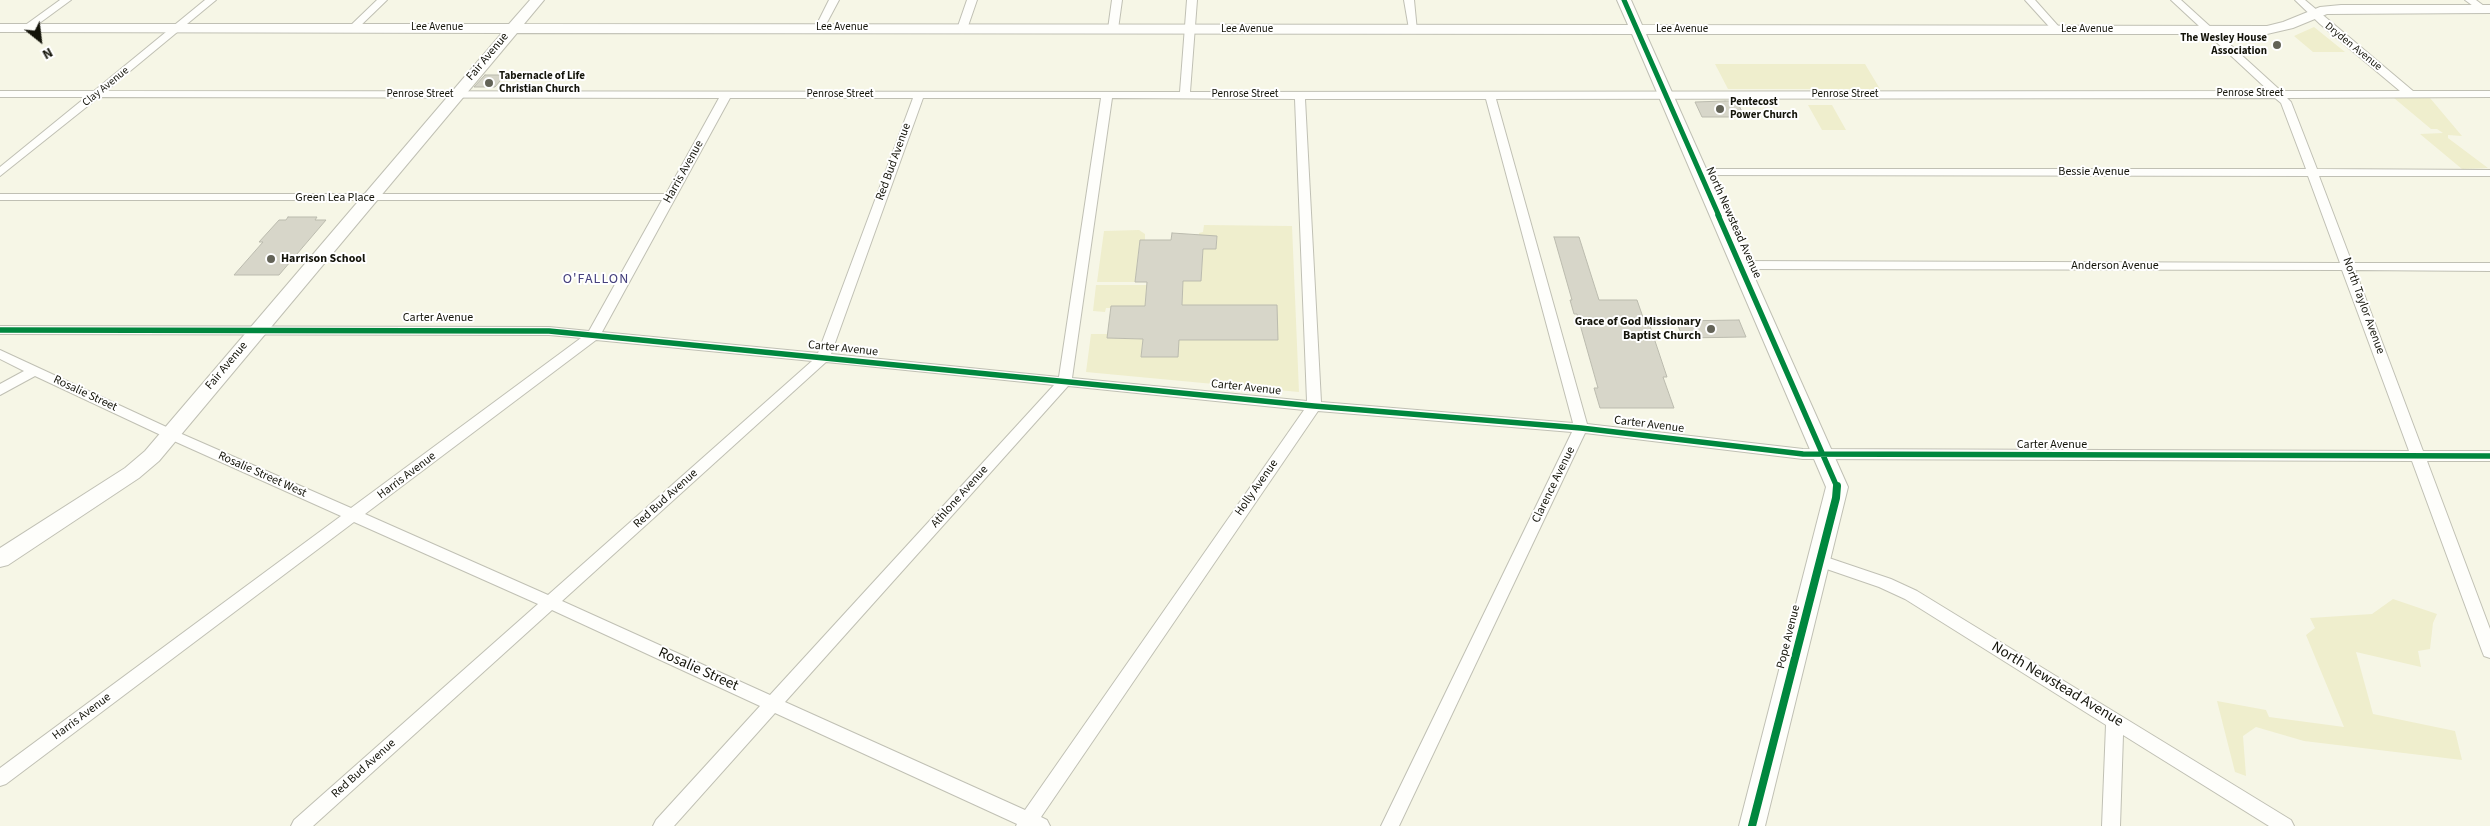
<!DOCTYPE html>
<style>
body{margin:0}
#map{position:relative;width:2490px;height:826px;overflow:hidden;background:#f6f6e6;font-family:"Source Sans 3",sans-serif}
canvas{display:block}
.north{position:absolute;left:15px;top:15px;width:50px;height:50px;-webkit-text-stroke:4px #fff;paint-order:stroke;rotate:151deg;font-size:14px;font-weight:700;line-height:20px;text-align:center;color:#14140a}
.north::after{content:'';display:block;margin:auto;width:18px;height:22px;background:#14140a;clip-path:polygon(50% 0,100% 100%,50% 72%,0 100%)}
</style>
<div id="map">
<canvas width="2490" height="826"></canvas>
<div class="north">N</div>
</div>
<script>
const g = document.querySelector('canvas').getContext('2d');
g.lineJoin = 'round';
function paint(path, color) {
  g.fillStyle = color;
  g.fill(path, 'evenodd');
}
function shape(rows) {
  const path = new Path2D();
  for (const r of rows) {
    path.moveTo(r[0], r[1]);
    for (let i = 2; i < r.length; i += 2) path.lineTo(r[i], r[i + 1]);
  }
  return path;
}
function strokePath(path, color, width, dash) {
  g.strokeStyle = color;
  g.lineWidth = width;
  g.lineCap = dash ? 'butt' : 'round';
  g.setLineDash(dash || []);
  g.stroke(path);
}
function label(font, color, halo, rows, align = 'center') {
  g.font = font + ' "Source Sans 3",sans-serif';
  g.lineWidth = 4;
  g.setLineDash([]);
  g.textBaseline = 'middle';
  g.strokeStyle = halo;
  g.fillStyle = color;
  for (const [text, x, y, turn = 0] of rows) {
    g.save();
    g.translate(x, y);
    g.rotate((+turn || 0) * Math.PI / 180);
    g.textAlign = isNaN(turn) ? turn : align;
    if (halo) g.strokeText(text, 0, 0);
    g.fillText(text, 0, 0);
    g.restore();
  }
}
const green = shape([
 [2314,27,2345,52,2313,52,2294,36],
 [1715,64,1865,64,1880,89,1728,89],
 [2394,98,2430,98,2462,136,2448,135,2448,138,2488,168,2462,169,2420,134,2443,133,2437,129,2431,129],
 [1808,105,1832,105,1846,130,1822,130],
 [1204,225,1292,226,1299,392,1086,372,1091,334,1108,334,1108,338,1143,339,1141,357,1179,340,1277,340,1277,305,1182,305,1183,281,1201,281,1203,249,1216,249,1217,236,1199,236,1199,233,1203,232],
 [1139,230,1145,234,1145,240,1140,240,1135,282,1097,282,1104,231],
 [1096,285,1147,285,1145,306,1112,306,1111,308,1106,308,1105,312,1093,311],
 [2393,599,2437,614,2433,623,2430,649,2418,651,2421,667,2356,652,2373,714,2455,731,2462,760,2304,741,2256,727,2243,736,2246,776,2235,772,2217,701,2266,710,2269,717,2344,727,2306,635,2315,628,2310,618,2372,614]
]);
const building = shape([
 [485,75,505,75,495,87,474,87,485,75],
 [1725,101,1737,101,1743,114,1740,114,1741,117,1702,117,1695,102,1725,101],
 [288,217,317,217,315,220,326,220,279,275,234,275,263,242,259,242,279,220,286,220,288,217],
 [1172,233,1217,236,1216,249,1203,249,1201,281,1183,281,1182,305,1277,305,1278,340,1179,340,1178,357,1141,357,1143,339,1107,338,1111,306,1145,306,1147,282,1135,282,1140,240,1171,240,1172,233],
 [1554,237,1579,237,1599,300,1637,300,1646,326,1650,326,1667,377,1663,377,1674,408,1600,408,1594,388,1598,388,1577,314,1574,314,1570,300,1572,300,1554,237],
 [1739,320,1746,337,1683,338,1676,321,1739,320]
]);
const street = shape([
 [60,0,71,0,30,30,24,30,24,26,60,0],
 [205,0,216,0,106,91,1180,92,1187,0,1197,0,1190,92,2269,91,2171,0,2181,0,2281,91,2400,91,2320,24,2295,0,2305,0,2413,91,2490,91,2490,97,2287,98,2291,102,2317,169,2490,170,2490,176,2319,176,2352,263,2490,263,2490,271,2355,270,2423,451,2490,451,2490,461,2427,461,2490,629,2490,658,2484,656,2482,651,2412,461,1803,459,1585,433,1399,826,1381,826,1572,432,1318,411,1041,817,1047,820,1050,826,1016,826,1017,824,775,713,674,826,653,826,656,820,760,706,552,610,313,826,291,826,294,820,538,604,354,522,6,784,0,786,0,768,341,516,165,437,35,376,0,395,0,384,24,371,0,359,0,350,175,431,351,508,581,338,549,335,0,334,0,326,549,327,589,331,662,200,0,200,0,194,666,194,719,98,99,97,0,176,0,167,86,97,0,97,0,91,94,91,205,0],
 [730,98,913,98,818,353,602,332,730,98],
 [923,98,1101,98,1059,377,831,354,923,98],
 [1112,98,1295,99,1307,401,1072,378,1112,98],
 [2275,98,2281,103,2306,169,1698,169,1692,172,1698,175,2308,176,2340,263,1739,261,1733,265,1739,269,2342,270,2409,451,1803,449,1587,424,1496,99,2275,98],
 [1305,99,1486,99,1573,423,1321,402,1305,99],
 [596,340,812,361,548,595,365,514,596,340],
 [826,362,1054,385,770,695,562,601,826,362],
 [1068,386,1304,410,1025,810,785,702,1068,386],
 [377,0,387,0,356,30,350,30,350,26,377,0],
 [829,0,839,0,823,30,817,30,815,28,829,0],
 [967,0,977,0,967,29,962,32,957,29,967,0],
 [1112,0,1122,0,1118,29,1113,32,1108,29,1112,0],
 [1404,0,1414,0,1417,31,1409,29,1404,0],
 [2025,0,2035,0,2060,28,2060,32,2054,32,2025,0],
 [2465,0,2476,0,2488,9,2480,11,2465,0],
 [1820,555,1891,579,1917,591,2291,820,2294,826,2269,826,2123,735,2120,826,2102,826,2106,725,1905,599,1879,587,1815,565,1812,561,1815,557,1820,555]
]);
const secondary = shape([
 [530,0,544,0,524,24,1628,25,1617,0,1631,0,1642,25,2267,26,2283,22,2320,7,2341,5,2490,5,2490,13,2327,14,2293,28,2267,34,1646,34,1848,487,1765,826,1739,826,1826,487,1632,34,517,33,159,461,139,478,8,565,0,567,0,548,125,468,145,451,502,33,0,32,0,24,509,24,530,0]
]);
const cyclewayFar2 = shape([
 [1624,0,1719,216]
]);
const cyclewayFar1 = shape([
 [1718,215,1837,487],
 [0,330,549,331,1314,406,1581,428,1803,454,2490,456]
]);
const cycleway = shape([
 [1752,826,1836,498,1837,486]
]);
const markers = [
 [2277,45,5,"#636357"],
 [489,83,5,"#636357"],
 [1720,109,5,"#636357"],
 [271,259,5,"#636357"],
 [1711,329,5,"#636357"]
];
const farStreetnames = [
 ["Lee Avenue",437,28],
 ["Lee Avenue",842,28],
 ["Lee Avenue",1247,30],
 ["Lee Avenue",1682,30],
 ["Lee Avenue",2087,30],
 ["Dryden Avenue",2353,47,39],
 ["Clay Avenue",106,87,-39],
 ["Penrose Street",2250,94],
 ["Penrose Street",420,95],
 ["Penrose Street",840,95],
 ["Penrose Street",1245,95],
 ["Penrose Street",1845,95]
];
const farPoinames = [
 ["The Wesley House",2267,39,"right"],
 ["Association",2267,52,"right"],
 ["Tabernacle of Life",499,77],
 ["Christian Church",499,90],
 ["Pentecost",1730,103],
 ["Power Church",1730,116]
];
const streetNames = [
 ["Fair Avenue",488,57,-50],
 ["Red Bud Avenue",894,162,-70],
 ["Harris Avenue",684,172,-61],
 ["Bessie Avenue",2094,172],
 ["Green Lea Place",335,198],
 ["North Newstead Avenue",1733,223,66],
 ["Anderson Avenue",2115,266],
 ["North Taylor Avenue",2363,306,70],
 ["Carter Avenue",438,318],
 ["Carter Avenue",843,349,6],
 ["Fair Avenue",227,366,-50],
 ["Carter Avenue",1246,388,6],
 ["Rosalie Street",85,394,25],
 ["Carter Avenue",1649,425,7],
 ["Carter Avenue",2052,445],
 ["Rosalie Street West",262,475,24],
 ["Harris Avenue",407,476,-37],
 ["Clarence Avenue",1554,485,-64],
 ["Holly Avenue",1257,488,-55],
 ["Athlone Avenue",960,497,-48],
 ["Red Bud Avenue",666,499,-42],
 ["Pope Avenue",1789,637,-76],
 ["Harris Avenue",82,717,-37],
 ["Red Bud Avenue",364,769,-42]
];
const poiNames = [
 ["Harrison School",281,259],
 ["Grace of God Missionary",1701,322,"right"],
 ["Baptist Church",1701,336,"right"]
];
const neighbourhoodNames = [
 ["O'FALLON",596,280]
];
const nearStreetnames = [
 ["Rosalie Street",698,670,24],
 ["North Newstead Avenue",2057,685,31]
];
paint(green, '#efeecd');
paint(building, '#d7d6c9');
strokePath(building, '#bbbbae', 1);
strokePath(street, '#c0c0b4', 2);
strokePath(secondary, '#c0c0b4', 2);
paint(street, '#fefefb');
paint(secondary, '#fefefb');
strokePath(cyclewayFar2, '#00873e', 5);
strokePath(cyclewayFar1, '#00873e', 5.5);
strokePath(cycleway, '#00873e', 8);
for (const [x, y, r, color] of markers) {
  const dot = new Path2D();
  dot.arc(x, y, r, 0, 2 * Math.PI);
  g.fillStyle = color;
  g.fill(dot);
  strokePath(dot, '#fff', 2);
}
label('11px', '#14140a', '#fff', farStreetnames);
label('bold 11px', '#14140a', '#fff', farPoinames, 'left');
label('12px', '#14140a', '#fff', streetNames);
label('bold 12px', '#14140a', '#fff', poiNames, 'left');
g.letterSpacing = '1px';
label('14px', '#45407d', '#fff', neighbourhoodNames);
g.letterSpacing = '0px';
label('15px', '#14140a', '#fff', nearStreetnames);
</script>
